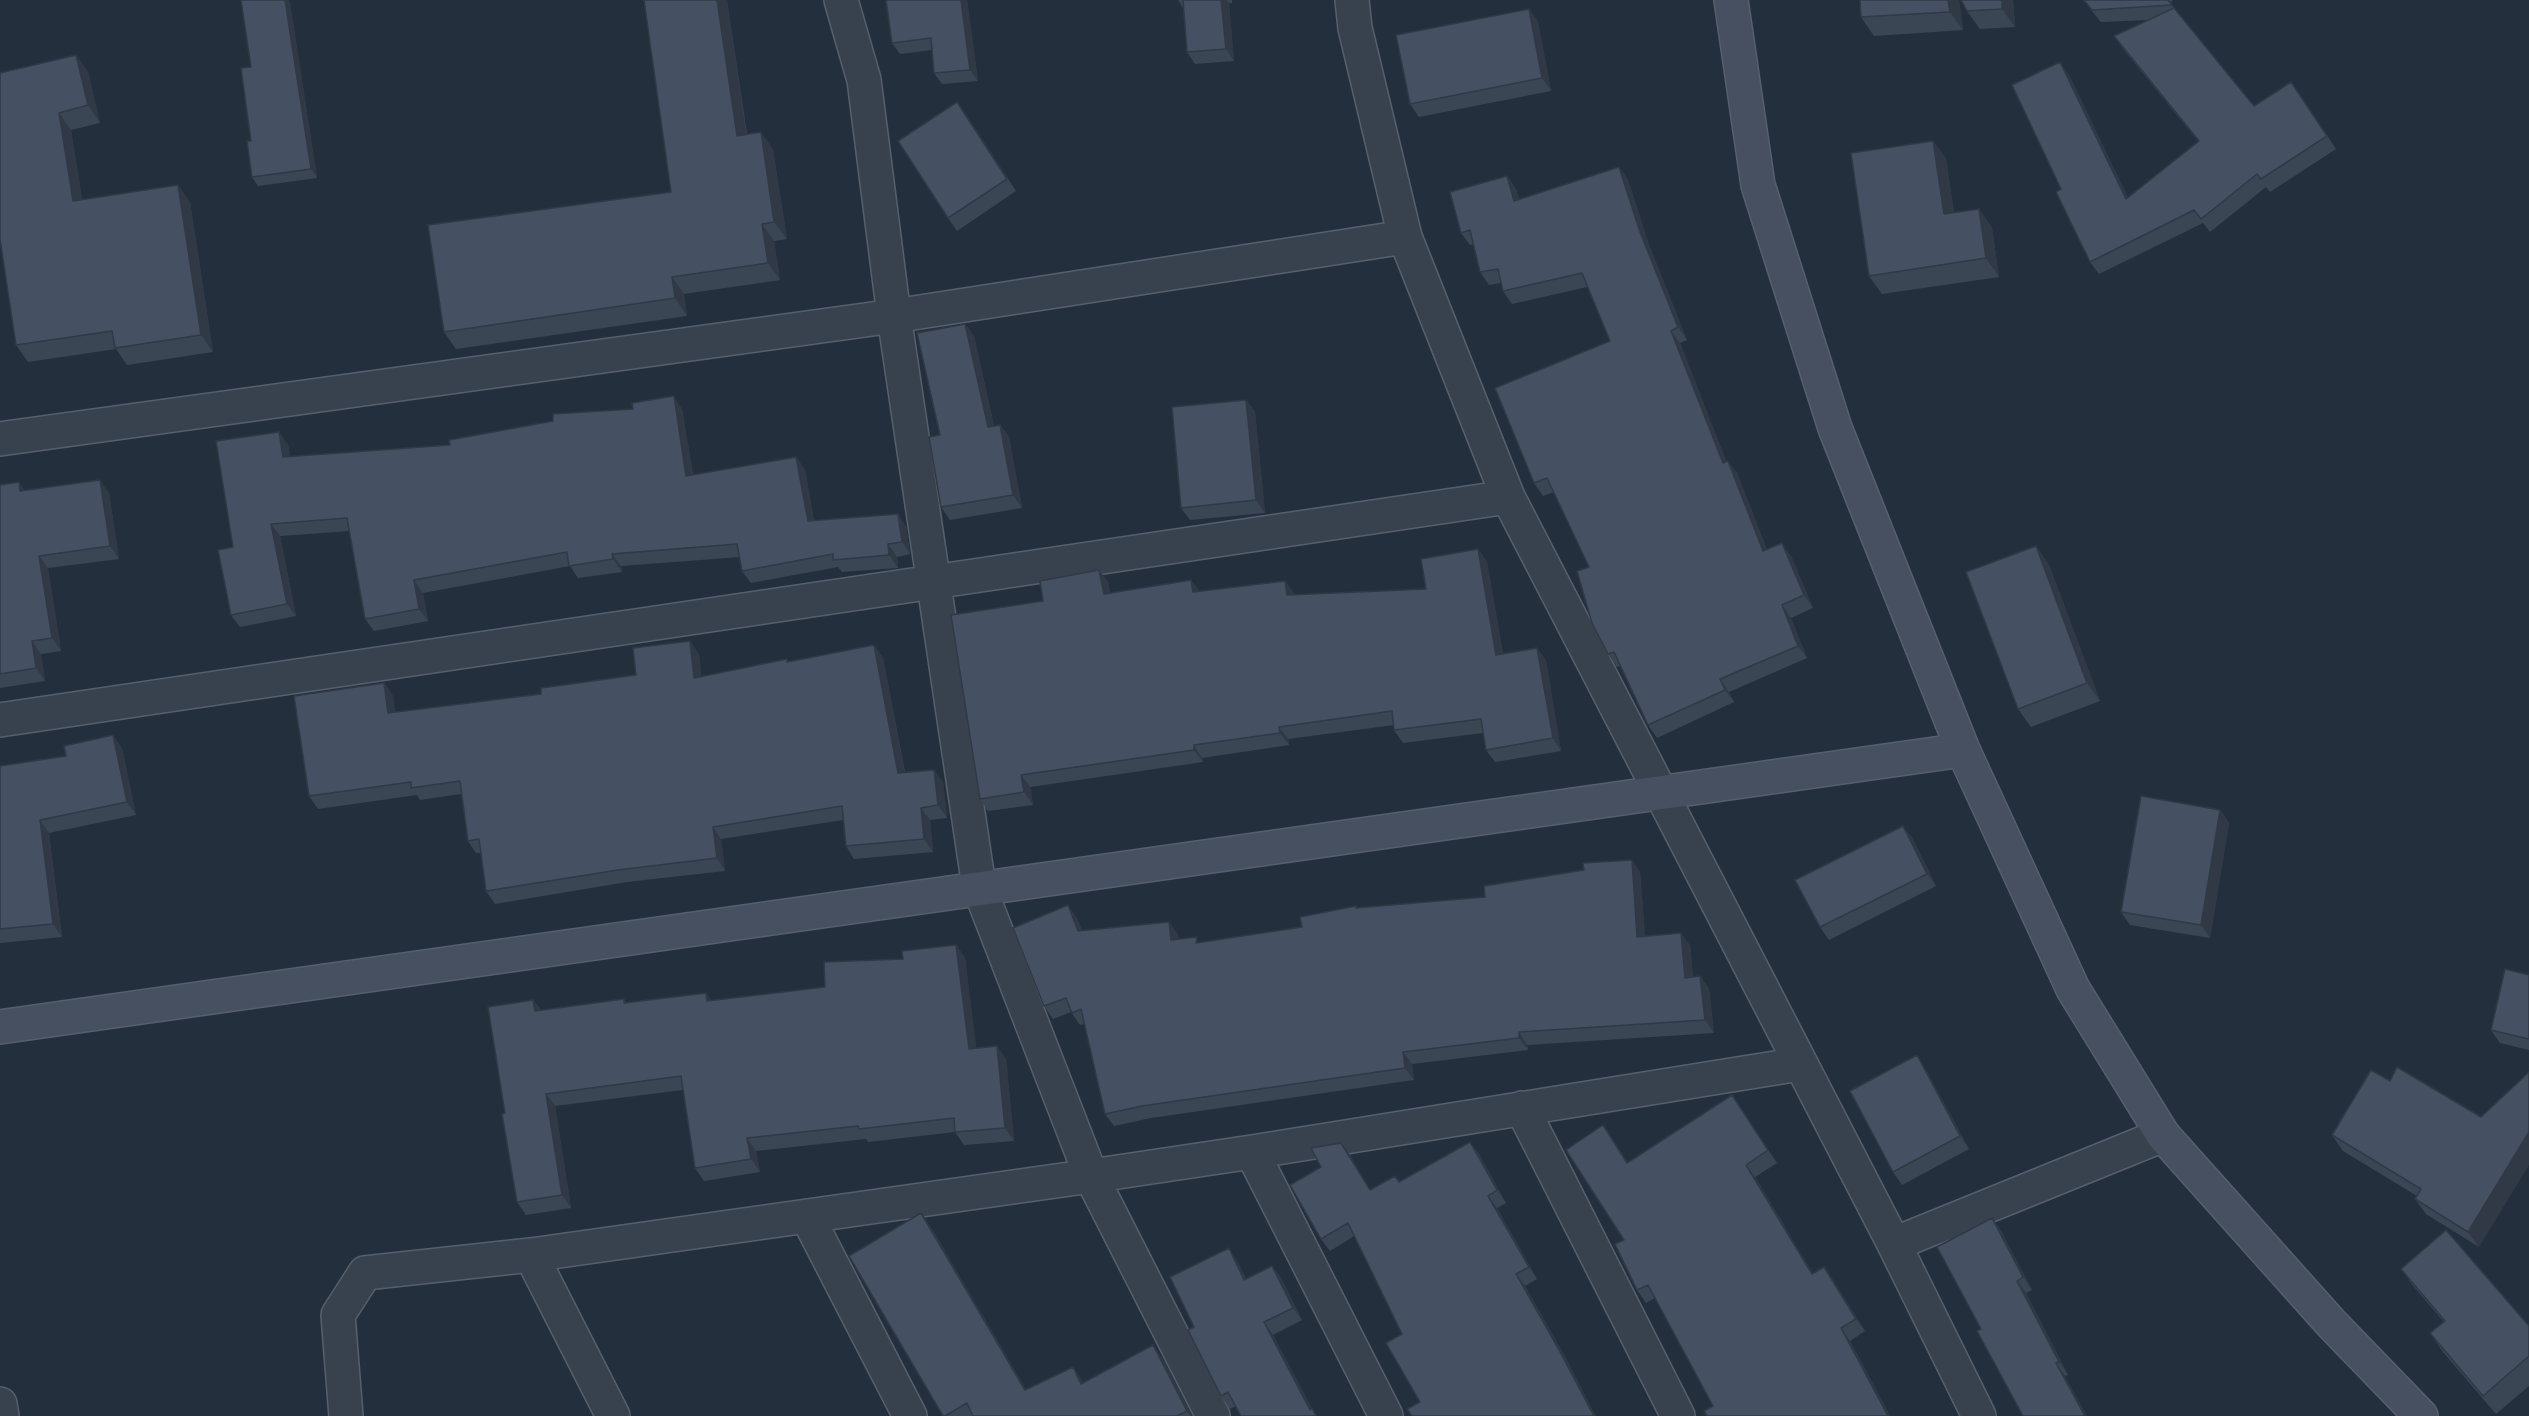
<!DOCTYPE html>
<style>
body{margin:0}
canvas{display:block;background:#242f3e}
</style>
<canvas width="2529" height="1416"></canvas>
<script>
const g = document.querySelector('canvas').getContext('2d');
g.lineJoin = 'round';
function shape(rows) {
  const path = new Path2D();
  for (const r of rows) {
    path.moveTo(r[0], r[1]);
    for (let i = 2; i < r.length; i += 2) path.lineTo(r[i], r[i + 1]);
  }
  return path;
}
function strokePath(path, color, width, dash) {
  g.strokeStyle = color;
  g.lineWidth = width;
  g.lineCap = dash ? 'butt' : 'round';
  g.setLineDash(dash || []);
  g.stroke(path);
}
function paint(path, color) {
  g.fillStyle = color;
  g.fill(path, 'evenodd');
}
const street = shape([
 [841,0,864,80,894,316,979,887,1091,1176,1213,1416],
 [1352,0,1355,28,1405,237,1508,497,1894,1244,1979,1416],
 [0,439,894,316,1405,237],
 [0,720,1508,497],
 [1522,1108,1678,1416],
 [1252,1152,1386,1416],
 [807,1216,910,1416],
 [1894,1244,2163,1135],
 [531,1255,613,1416],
 [0,1404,2,1416],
 [346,1416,338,1315,365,1273,531,1255,1091,1176,1252,1152,1800,1064]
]);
const secondary = shape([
 [1731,0,1758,185,1835,428,1963,750,2073,989,2163,1135,2331,1323,2421,1416],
 [0,1027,1963,750]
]);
const wall = shape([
 [241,0,288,0,290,3,317,178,258,186,252,177,251,67],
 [727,0,747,134,761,132,773,150,787,239,774,241,780,280,684,294,687,316,456,349,444,332,671,192],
 [886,0,967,0,978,81,942,84,934,73,932,50,900,54,892,43],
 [1178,0,1232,0,1232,3,1229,3,1234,61,1195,64,1187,52,1183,8],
 [1959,0,1963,30,1874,36,1861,17],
 [2013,0,2015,27,1980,29,1967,11],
 [2083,0,2173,0,2170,3,2174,8,2254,106,2300,94,2336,149,2270,192,2266,187,2210,232,2203,223,2099,274,2090,262,2061,189,2069,75,2128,198,2198,141,2123,49,2114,36,2148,20,2101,22],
 [1529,9,1538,22,1551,91,1419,117,1410,104],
 [76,55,88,72,100,123,71,130,82,199,190,202,213,352,127,365,116,349,28,362,16,345,0,239],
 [966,115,1016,191,957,231,948,218],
 [1933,141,1946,159,1954,213,1979,209,1992,228,1999,277,1882,294,1869,276],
 [1619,167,1628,180,1649,245,1687,340,1680,343,1726,461,1737,473,1767,550,1791,556,1813,608,1791,618,1807,658,1729,692,1734,702,1657,738,1648,725,1620,666,1617,667,1608,654,1589,567,1554,492,1543,496,1534,483,1610,341,1587,287,1512,304,1503,291,1501,283,1489,285,1480,272,1474,244,1470,245,1461,233,1507,176,1516,189,1519,199],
 [965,324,974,336,994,426,1000,425,1009,437,1022,508,950,520,941,507,940,435],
 [1246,400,1255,412,1265,513,1190,520,1181,508],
 [682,409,693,475,796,457,805,470,814,521,898,514,906,527,910,554,897,557,898,568,842,572,838,567,751,583,742,571,740,557,621,566,622,572,578,578,570,566,423,593,428,621,374,631,365,619,350,531,280,536,296,616,240,627,231,615,233,547,279,432,288,445,290,457,450,445],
 [0,485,24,490,109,493,119,559,48,568,61,651,41,654,45,681,0,688],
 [2036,546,2049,565,2100,701,2031,727,2018,709],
 [1478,549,1487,562,1503,654,1546,660,1561,751,1495,762,1486,750,1483,733,1403,743,1394,730,1394,725,1288,739,1289,745,1202,758,1203,762,1030,787,1033,805,988,811,980,799,1043,601,1099,570,1108,582,1110,593,1199,592,1294,593,1294,595,1426,589],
 [874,645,883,658,905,772,934,770,943,782,947,818,930,820,933,852,854,859,846,846,843,820,721,839,725,871,627,882,495,904,486,891,481,853,476,853,468,841,461,794,420,800,417,795,318,809,309,796,384,683,393,696,395,712,541,694,636,675,699,654,701,677,789,662],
 [122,748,136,815,49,833,62,937,0,943,0,766],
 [2220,810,2229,823,2210,938,2130,925,2121,912],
 [1903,826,1912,838,1936,886,1829,940,1820,927],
 [1632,860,1640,872,1645,936,1690,945,1693,977,1700,976,1709,989,1714,1033,1527,1045,1528,1050,1412,1064,1414,1080,1151,1118,1114,1126,1105,1114,1084,1024,1080,1025,1071,1012,1053,1019,1044,1006,1077,918,1082,931,1169,922,1178,935,1179,939,1201,943,1302,927,1356,906,1357,908,1485,897,1584,870],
 [956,945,965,958,976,1048,1006,1059,1014,1141,964,1145,955,1132,868,1142,866,1139,756,1151,760,1172,704,1181,695,1168,683,1090,555,1106,571,1208,526,1215,517,1202,505,1113,533,1000,541,1010,624,999,626,1003,706,993,711,1001,825,987,903,959],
 [2529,975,2529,1050,2500,1043,2491,1030],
 [1925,1068,1969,1149,1902,1185,1893,1172],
 [2390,1081,2479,1247,2426,1214,2415,1199,2417,1196,2343,1151,2332,1135],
 [1741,1108,1777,1163,1755,1177,1813,1274,1833,1280,1865,1331,1850,1341,1890,1416,1707,1416,1713,1406,1655,1298,1646,1303,1637,1290,1624,1240,1612,1138,1628,1163],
 [1470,1142,1479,1154,1506,1203,1497,1208,1537,1279,1525,1286,1568,1362,1420,1402,1402,1334,1354,1236,1330,1251,1321,1239,1350,1155,1370,1190,1395,1176,1399,1182],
 [1992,1218,2001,1231,2032,1290,2026,1293,2068,1375,2065,1376,1981,1329],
 [932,1229,1026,1390,1083,1382,1164,1361,1192,1416,943,1416],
 [1237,1261,1246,1279,1272,1266,1281,1278,1302,1320,1273,1335,1312,1409,1317,1416,1241,1416,1236,1406,1230,1409,1221,1396,1194,1327],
 [2401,1269,2529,1326,2529,1386,2496,1414,2443,1352,2430,1333,2444,1322,2414,1287]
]);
const shadedWall = shape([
 [285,0,288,0,290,3,317,178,311,169],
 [717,0,727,0,749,153,737,136],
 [961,0,967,0,978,81,970,70],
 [1221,0,1226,0,1229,3,1234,61,1226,49],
 [1948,0,1959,0,1963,30,1950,12],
 [2002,0,2013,0,2015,27,2002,9],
 [1529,9,1538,22,1551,91,1542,78],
 [76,55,88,72,100,123,88,105],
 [2060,62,2069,75,2135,212,2126,199],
 [59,113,71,130,85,218,73,201],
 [761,132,773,150,787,239,774,222],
 [1933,141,1946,159,1957,233,1944,214],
 [1619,167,1628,180,1649,245,1687,340,1678,327,1640,232],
 [1507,176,1516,189,1523,214,1514,201],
 [178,185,190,202,213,352,201,335],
 [1979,209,1992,228,1999,277,1986,258],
 [762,224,774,241,780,280,768,263],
 [672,277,684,294,687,316,675,298],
 [965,324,974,336,997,440,988,427],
 [1671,331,1680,343,1732,475,1723,463],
 [674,396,682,409,695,489,686,476],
 [1246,400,1255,412,1265,513,1256,500],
 [1000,425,1009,437,1022,508,1013,495],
 [279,432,288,445,292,470,283,457],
 [796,457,805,470,816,534,808,521],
 [1728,461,1737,473,1772,564,1763,551],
 [100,480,109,493,119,559,110,546],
 [19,482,27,495,20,491],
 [898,514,906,527,910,554,902,542],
 [271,524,280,536,296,616,287,604],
 [1782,543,1791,556,1813,608,1804,595],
 [888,544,897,557,898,568,889,555],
 [2036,546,2049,565,2100,701,2087,683],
 [1478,549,1487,562,1505,667,1496,655],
 [612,554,621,566,622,572,613,559],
 [39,556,48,568,61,651,52,638],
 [1099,570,1108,582,1113,607,1104,594],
 [414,580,423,593,428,621,419,609],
 [1191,580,1200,592,1193,592],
 [1285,581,1294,593,1296,608,1287,595],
 [1782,605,1791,618,1807,658,1798,646],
 [32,641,41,654,45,681,36,668],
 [690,641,699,654,703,691,694,678],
 [874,645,883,658,907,786,898,773],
 [1537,648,1546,660,1561,751,1553,738],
 [1720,679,1729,692,1734,702,1725,690],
 [384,683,393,696,397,725,388,713],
 [1279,727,1288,739,1289,745,1280,733],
 [113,735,122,748,136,815,127,802],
 [1194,745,1202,758,1203,762,1194,750],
 [934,770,943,782,947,818,938,805],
 [1021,775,1030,787,1033,805,1024,792],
 [921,808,930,820,933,852,924,839],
 [2220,810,2229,823,2210,938,2201,925],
 [40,820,49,833,62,937,53,924],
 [1903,826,1912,838,1936,886,1927,874],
 [713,827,721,839,725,871,717,858],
 [1632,860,1640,872,1646,949,1637,937],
 [1068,905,1077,918,1087,943,1078,931],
 [1169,922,1178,935,1180,953,1171,940],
 [1681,933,1690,945,1694,990,1685,978],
 [956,945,965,958,978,1062,969,1049],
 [1700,976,1709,989,1714,1033,1705,1020],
 [706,993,715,1006,707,1001],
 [533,1000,542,1012,535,1011],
 [1519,1032,1527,1045,1528,1050,1519,1038],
 [997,1046,1006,1059,1014,1141,1005,1128],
 [1403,1052,1412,1064,1414,1080,1405,1068],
 [1917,1055,1925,1068,1969,1149,1960,1136],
 [546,1094,555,1106,571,1208,562,1195],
 [1732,1095,1741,1108,1777,1163,1768,1150],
 [2529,1132,2529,1165,2479,1247,2468,1232],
 [747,1138,756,1151,760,1172,751,1159],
 [1470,1142,1479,1154,1506,1203,1497,1190],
 [1341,1143,1350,1155,1378,1203,1370,1190],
 [1746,1165,1755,1177,1821,1287,1812,1274],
 [1488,1196,1497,1208,1537,1279,1529,1267],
 [921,1213,932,1229,1036,1406,1025,1390],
 [1992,1218,2001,1231,2032,1290,2023,1277],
 [1229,1248,1237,1261,1253,1293,1244,1280],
 [1272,1266,1281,1278,1302,1320,1293,1308],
 [1824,1267,1833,1280,1865,1331,1856,1319],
 [1516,1274,1525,1286,1568,1362,1596,1416,1594,1416],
 [2017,1281,2026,1293,2068,1375,2059,1362],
 [1264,1322,1273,1335,1316,1416,1310,1410],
 [1841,1328,1850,1341,1890,1416,1888,1416],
 [1153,1345,1164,1361,1192,1416,1191,1416,1187,1411],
 [2056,1363,2065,1376,2087,1416,2085,1416],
 [1073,1367,1084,1383,1081,1384]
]);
const building = shape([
 [241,0,285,0,311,169,252,177,247,141,251,141,241,68,251,67,241,0],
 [644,0,717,0,737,136,761,132,774,222,762,224,768,263,672,277,675,298,444,332,428,225,671,192,644,0],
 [886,0,961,0,970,70,934,73,931,38,892,43,886,0],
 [1183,0,1221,0,1226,49,1187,52,1183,0],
 [1860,0,1948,0,1950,12,1861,17,1860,0],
 [1961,0,2002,0,2002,9,1967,11,1961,0],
 [2084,0,2168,0,2172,5,2092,10,2084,0],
 [2174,8,2254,106,2291,82,2327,136,2261,179,2257,174,2201,219,2194,210,2090,262,2056,192,2061,189,2012,85,2060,62,2126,199,2199,141,2114,36,2174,8],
 [1529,9,1542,78,1410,104,1396,35,1529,9],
 [76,55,88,105,59,113,73,201,178,185,201,335,115,348,112,331,16,345,0,239,0,73,76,55],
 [957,102,1007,179,948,218,898,141,957,102],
 [1933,141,1944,214,1979,209,1986,258,1869,276,1851,153,1933,141],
 [1619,167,1640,232,1678,327,1671,331,1723,463,1728,461,1763,551,1782,543,1804,595,1782,605,1798,646,1720,679,1725,690,1648,725,1614,652,1608,654,1592,623,1577,571,1589,567,1547,478,1534,483,1495,388,1610,341,1582,273,1503,291,1498,269,1480,272,1470,230,1461,233,1450,192,1507,176,1514,201,1619,167],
 [965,324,988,427,1000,425,1013,495,941,507,929,437,940,435,917,333,965,324],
 [674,396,686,476,796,457,808,521,898,514,902,542,888,544,889,555,833,560,833,554,742,571,737,544,612,554,613,559,569,566,567,552,414,580,419,609,365,619,347,518,271,524,287,604,231,615,218,550,233,547,216,441,279,432,283,457,450,445,449,440,553,421,553,414,633,409,632,403,674,396],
 [1246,400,1256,500,1181,508,1172,407,1246,400],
 [100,480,110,546,39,556,52,638,32,641,36,668,0,674,0,485,19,482,20,491,100,480],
 [2036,546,2087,683,2018,709,1966,572,2036,546],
 [1478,549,1496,655,1537,648,1553,738,1486,750,1481,719,1394,730,1392,711,1279,727,1280,733,1194,745,1194,750,1021,775,1024,792,980,799,951,615,1043,601,1040,581,1099,570,1104,594,1191,580,1193,592,1285,581,1287,595,1426,589,1421,559,1478,549],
 [690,641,694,678,787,659,787,662,874,645,898,773,934,770,938,805,921,808,924,839,846,846,842,806,713,827,717,858,618,870,486,891,479,839,468,841,460,781,411,788,411,782,309,796,294,696,384,683,388,713,541,694,541,688,636,675,633,648,690,641],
 [113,735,127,802,40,820,53,924,0,929,0,766,66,756,64,746,113,735],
 [2141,796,2220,810,2201,925,2121,912,2141,796],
 [1903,826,1927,874,1820,927,1795,880,1903,826],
 [1632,860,1637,937,1681,933,1685,978,1700,976,1705,1020,1519,1032,1519,1038,1403,1052,1405,1068,1142,1106,1105,1114,1081,1009,1072,1013,1066,998,1044,1006,1013,928,1068,905,1078,931,1169,922,1171,940,1197,937,1196,943,1302,927,1300,917,1356,906,1356,908,1485,897,1484,886,1584,870,1583,863,1632,860],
 [956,945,969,1049,997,1046,1005,1128,955,1132,954,1118,859,1129,858,1126,747,1138,751,1159,695,1168,681,1076,546,1094,562,1195,517,1202,502,1114,505,1113,488,1007,533,1000,535,1011,624,999,624,1003,706,993,707,1001,825,987,824,962,903,959,902,951,956,945],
 [2505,969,2529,975,2529,1039,2491,1030,2505,969],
 [1917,1055,1960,1136,1893,1172,1850,1091,1917,1055],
 [2397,1067,2481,1117,2529,1072,2529,1132,2468,1232,2415,1199,2421,1189,2332,1135,2371,1070,2390,1081,2397,1067],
 [1732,1095,1768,1150,1746,1165,1812,1274,1824,1267,1856,1319,1841,1328,1888,1416,1707,1416,1704,1411,1713,1406,1648,1285,1637,1290,1615,1244,1624,1240,1566,1150,1603,1125,1627,1163,1732,1095],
 [1470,1142,1497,1190,1488,1196,1529,1267,1516,1274,1559,1350,1594,1416,1412,1416,1407,1409,1420,1402,1386,1343,1402,1334,1348,1223,1321,1239,1290,1185,1321,1167,1311,1148,1341,1143,1370,1190,1395,1176,1399,1182,1470,1142],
 [921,1213,1025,1390,1073,1367,1081,1384,1153,1345,1187,1411,1177,1416,973,1416,967,1403,945,1416,943,1416,849,1256,921,1213],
 [1992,1218,2023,1277,2017,1281,2059,1362,2056,1363,2085,1416,2023,1416,1977,1331,1981,1329,1937,1247,1992,1218],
 [2446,1230,2529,1326,2529,1356,2483,1396,2430,1333,2445,1321,2401,1269,2446,1230],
 [1229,1248,1244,1280,1272,1266,1293,1308,1264,1322,1310,1410,1312,1408,1316,1416,1241,1416,1228,1392,1221,1396,1188,1330,1194,1327,1170,1277,1229,1248]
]);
strokePath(street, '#565f6c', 36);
strokePath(secondary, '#565f6c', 36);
strokePath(street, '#38414e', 33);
strokePath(secondary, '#465061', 33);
paint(wall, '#3b4654');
paint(shadedWall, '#303945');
paint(building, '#455162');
strokePath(building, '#303945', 1.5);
</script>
